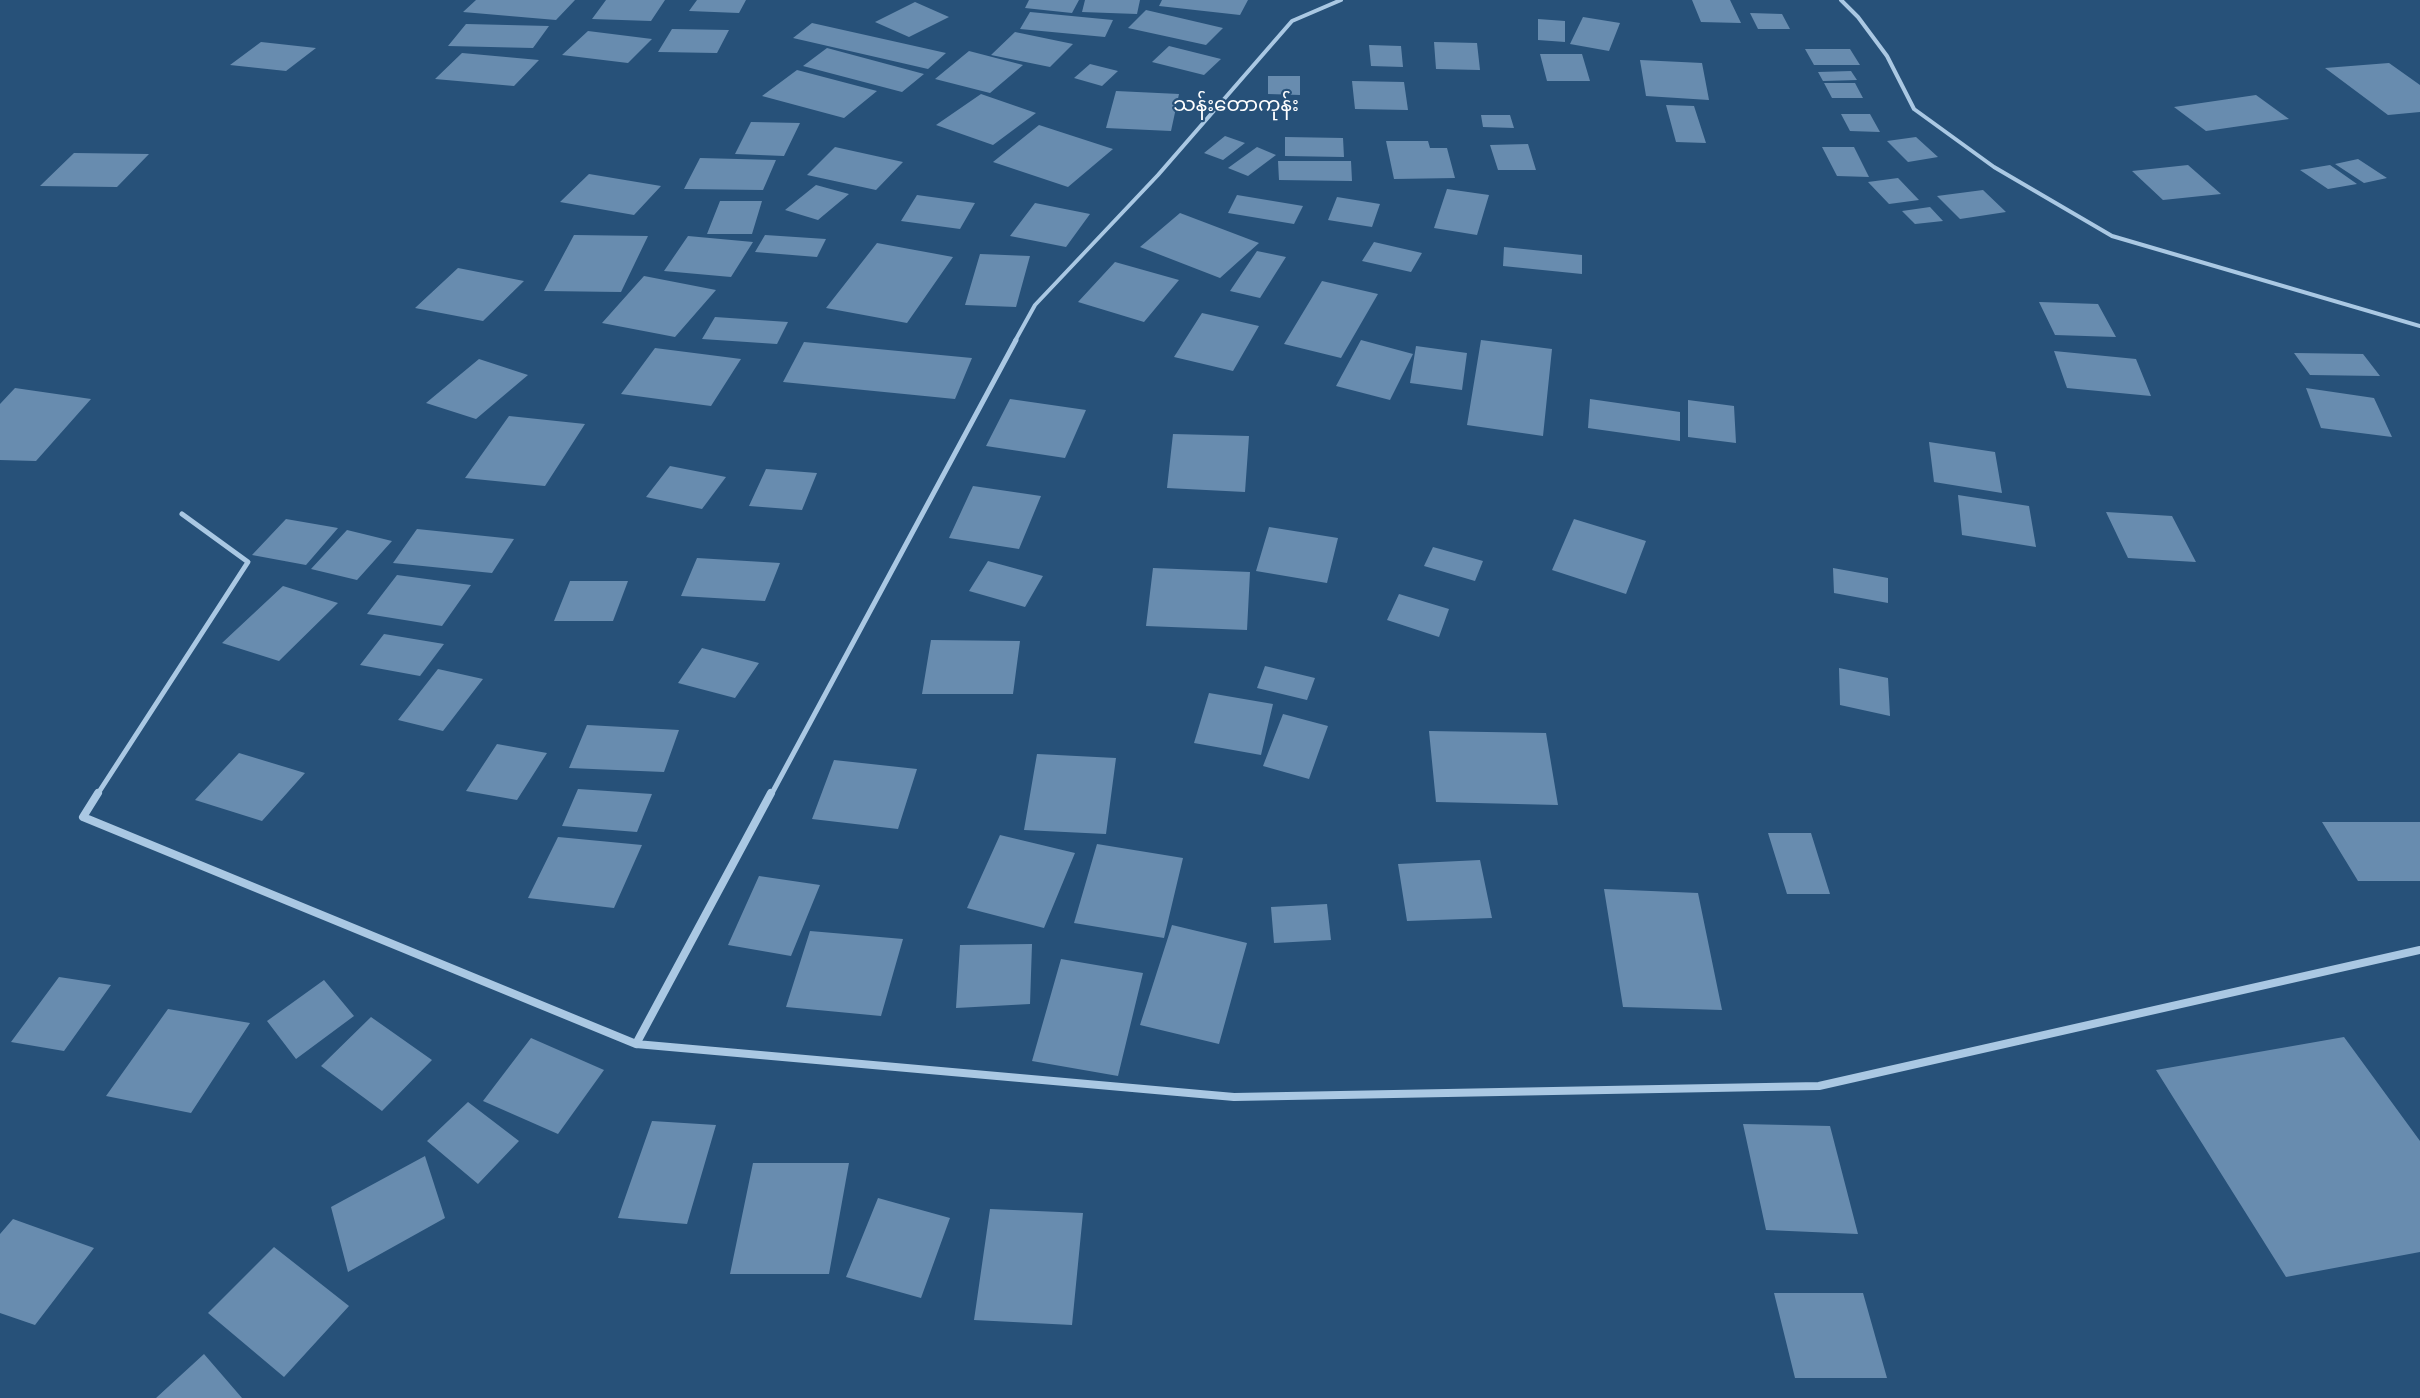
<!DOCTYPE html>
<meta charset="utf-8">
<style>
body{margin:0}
canvas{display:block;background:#275179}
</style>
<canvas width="2420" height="1398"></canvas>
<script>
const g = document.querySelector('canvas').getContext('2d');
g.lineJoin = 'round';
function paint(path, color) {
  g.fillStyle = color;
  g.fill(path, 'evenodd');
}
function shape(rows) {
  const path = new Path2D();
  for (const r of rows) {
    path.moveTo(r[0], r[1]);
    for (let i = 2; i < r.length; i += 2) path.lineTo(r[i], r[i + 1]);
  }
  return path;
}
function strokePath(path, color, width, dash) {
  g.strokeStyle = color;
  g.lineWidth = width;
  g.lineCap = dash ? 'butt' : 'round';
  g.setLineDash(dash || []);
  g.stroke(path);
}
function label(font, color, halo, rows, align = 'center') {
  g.font = font + ' "IBM Plex Sans","Noto Sans Myanmar",sans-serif';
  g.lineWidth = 4.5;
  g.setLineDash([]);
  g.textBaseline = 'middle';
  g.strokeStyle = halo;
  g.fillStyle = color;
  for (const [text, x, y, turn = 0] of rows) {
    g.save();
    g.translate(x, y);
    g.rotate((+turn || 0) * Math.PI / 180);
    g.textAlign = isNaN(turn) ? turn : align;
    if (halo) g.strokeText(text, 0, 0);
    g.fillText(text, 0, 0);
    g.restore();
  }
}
const building = shape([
 [476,0,575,0,556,20,463,12],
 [606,0,665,0,651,21,592,19],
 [697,0,746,0,739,13,689,11],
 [1029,0,1079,0,1072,13,1025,8],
 [1085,0,1140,0,1137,14,1082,12],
 [1162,0,1248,0,1240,15,1159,6],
 [1692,0,1730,0,1741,23,1701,22],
 [915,2,949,17,909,37,875,22],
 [1146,10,1223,28,1206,45,1128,28],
 [1030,12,1113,20,1105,37,1020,29],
 [1750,13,1782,14,1790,29,1758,29],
 [1583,17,1620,23,1609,51,1570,44],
 [1538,19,1565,21,1565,42,1538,40],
 [812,23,946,53,928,69,793,38],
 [466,24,549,26,533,48,448,46],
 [672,29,729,30,717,53,658,52],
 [588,31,652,39,628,63,562,55],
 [1015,32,1073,44,1050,67,991,55],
 [261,42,316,48,286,71,230,65],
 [1434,42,1477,43,1480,70,1436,69],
 [1369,45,1401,46,1403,67,1371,66],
 [1169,46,1221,59,1204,75,1152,62],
 [827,48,924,74,902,92,803,66],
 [1805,49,1850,49,1860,65,1814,65],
 [969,51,1023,65,990,93,935,79],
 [462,53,539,60,514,86,435,79],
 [1540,54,1582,54,1590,81,1547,81],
 [1640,60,1702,63,1709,100,1646,96],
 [2389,63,2420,85,2420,112,2388,115,2325,68],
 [1090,64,1118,71,1102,86,1074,78],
 [797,70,877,91,844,118,762,96],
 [1851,71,1857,80,1823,81,1818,72],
 [1268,76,1300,76,1300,95,1268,94],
 [1352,81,1404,82,1408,110,1355,109],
 [1824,83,1855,83,1863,98,1832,98],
 [1116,91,1179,94,1171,131,1106,128],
 [981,94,1036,113,993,145,936,125],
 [2256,95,2289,119,2206,131,2174,107],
 [1666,105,1694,106,1706,143,1676,142],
 [1841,114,1870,114,1880,132,1850,131],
 [1481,115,1510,115,1514,128,1483,127],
 [751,122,800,123,784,156,735,154],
 [1039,125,1113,149,1068,187,993,162],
 [1225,136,1245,143,1223,160,1204,153],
 [1285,137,1343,138,1344,157,1285,156],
 [1916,137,1938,157,1908,162,1887,141],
 [1386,141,1428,141,1430,148,1447,148,1455,178,1394,179],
 [1528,144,1536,170,1498,170,1490,145],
 [835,147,903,162,876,190,807,175],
 [1257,147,1276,155,1248,176,1228,168],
 [1822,147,1854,147,1869,177,1837,176],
 [74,153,149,154,117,187,40,186],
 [700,158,776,160,763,190,684,189],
 [2358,159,2387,178,2364,183,2335,164],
 [1278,161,1351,161,1352,181,1279,180],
 [2188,165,2221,194,2163,200,2132,171],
 [2330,165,2357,184,2328,189,2300,170],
 [589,174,661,186,634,215,560,202],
 [1898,178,1919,200,1889,204,1868,182],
 [816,185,849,194,818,220,785,210],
 [1447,189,1489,195,1477,235,1434,228],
 [1983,190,2006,212,1960,219,1937,196],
 [917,195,975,203,960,229,901,221],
 [1237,195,1303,206,1294,224,1228,213],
 [1337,197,1380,204,1372,227,1328,220],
 [720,201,762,201,752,234,707,234],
 [1035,203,1090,214,1066,247,1010,236],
 [1930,207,1943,221,1915,224,1902,211],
 [1180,213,1259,243,1220,278,1140,247],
 [574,235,648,236,621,292,544,291],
 [765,235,826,239,817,257,755,252],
 [688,236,753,242,731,277,664,271],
 [1374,242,1422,253,1411,272,1362,261],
 [877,243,953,257,907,323,826,308],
 [1504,247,1582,255,1582,274,1503,266],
 [1257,251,1286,257,1260,298,1230,291],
 [980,254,1030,256,1016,307,965,305],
 [1115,262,1179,280,1144,322,1078,302],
 [458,268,524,281,483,321,415,308],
 [644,276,716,290,675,337,602,323],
 [1322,281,1378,294,1341,358,1284,344],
 [2039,302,2098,304,2116,337,2055,335],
 [1202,313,1259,326,1233,371,1174,357],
 [715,317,788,322,777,344,702,339],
 [1361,340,1413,354,1390,400,1336,386],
 [1481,340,1552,349,1543,436,1467,425],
 [804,342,972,358,955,399,783,382],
 [1416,346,1467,353,1462,390,1410,383],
 [655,348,741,359,711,406,621,394],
 [2054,351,2136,359,2151,396,2067,388],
 [2294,353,2363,354,2380,376,2310,375],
 [479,359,528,375,476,419,426,403],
 [15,388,91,399,36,461,0,460,0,404],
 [2306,388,2374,398,2392,437,2321,428],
 [1010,399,1086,410,1065,458,986,446],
 [1590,399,1680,412,1680,441,1588,428],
 [1688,400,1734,406,1736,443,1688,437],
 [509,416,585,424,545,486,465,478],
 [1173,434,1249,436,1245,492,1167,488],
 [1929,442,1995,452,2002,493,1934,482],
 [670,466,726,477,702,509,646,497],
 [766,469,817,473,802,510,749,506],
 [973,486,1041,496,1019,549,949,538],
 [1958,495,2029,506,2036,547,1962,535],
 [2106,512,2172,516,2196,562,2128,558],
 [286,519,338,528,306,565,252,555],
 [1574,519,1646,541,1626,594,1552,570],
 [1269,527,1338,538,1327,583,1256,571],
 [417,529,514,539,492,573,393,563],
 [347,530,392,541,357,580,311,569],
 [1433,547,1483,561,1475,581,1424,566],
 [697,558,780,563,765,601,681,596],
 [988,561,1043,576,1025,607,969,591],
 [1153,568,1250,572,1247,630,1146,626],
 [1833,568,1888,578,1888,603,1834,593],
 [397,575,471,585,442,626,367,614],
 [570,581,628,581,613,621,554,621],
 [283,586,338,603,279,661,222,643],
 [1399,594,1449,609,1439,637,1387,620],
 [384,634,444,644,420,676,360,665],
 [931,640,1020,641,1013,694,922,694],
 [702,648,759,663,735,698,678,683],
 [1265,666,1315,678,1307,700,1257,688],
 [1839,668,1888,678,1890,716,1840,705],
 [438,669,483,679,443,731,398,720],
 [1209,693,1273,704,1261,755,1194,743],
 [1283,714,1328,726,1309,779,1263,766],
 [587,725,679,730,664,772,569,768],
 [1429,731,1546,733,1558,805,1436,802],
 [497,744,547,753,517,800,466,791],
 [239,753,305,773,262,821,195,800],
 [1037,754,1116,758,1106,834,1024,830],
 [834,760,917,769,898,829,812,819],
 [578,789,652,794,637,832,562,826],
 [2322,822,2420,822,2420,881,2358,881],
 [1768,833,1811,833,1830,894,1787,894],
 [1000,835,1075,853,1044,928,967,908],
 [558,837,642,845,614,908,528,898],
 [1097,844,1183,858,1164,938,1074,923],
 [1480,860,1492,918,1407,921,1398,864],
 [759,876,820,885,791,956,728,945],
 [1604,889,1698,893,1722,1010,1623,1007],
 [1327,904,1331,940,1274,943,1271,907],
 [1172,925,1247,943,1219,1044,1140,1025],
 [810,931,903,939,881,1016,786,1007],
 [1032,944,1030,1004,956,1008,960,945],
 [1061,959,1143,973,1118,1076,1032,1061],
 [59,977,111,985,64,1051,11,1042],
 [324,980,354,1016,296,1059,267,1021],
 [168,1009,250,1023,191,1113,106,1096],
 [371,1017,432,1060,382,1111,321,1066],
 [2344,1037,2420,1141,2420,1252,2286,1277,2156,1070],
 [531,1038,604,1070,558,1134,483,1101],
 [468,1102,519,1141,478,1184,427,1141],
 [652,1121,716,1125,687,1224,618,1218],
 [1743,1124,1830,1126,1858,1234,1766,1230],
 [425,1156,445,1218,348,1272,331,1207],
 [753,1163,849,1163,829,1274,730,1274],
 [878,1198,950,1218,921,1298,846,1277],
 [990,1209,1083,1213,1072,1325,974,1320],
 [13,1219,94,1248,35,1325,0,1313,0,1234],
 [274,1247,349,1306,284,1377,208,1313],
 [1774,1293,1863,1293,1887,1378,1795,1378],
 [204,1354,242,1398,156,1398]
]);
const streetFar2 = shape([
 [1841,0,1858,17,1887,56,1914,109,1994,167,2112,236,2420,326],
 [1015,341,1035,305,1158,175,1292,21,1341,0]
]);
const streetFar1 = shape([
 [97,795,248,562,182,514],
 [771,795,1016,340]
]);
const street = shape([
 [98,793,83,817,636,1044,1234,1097,1819,1086,2420,950],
 [636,1044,771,793]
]);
const farQuarternames = [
 ["သန်းတောကုန်း",1236,105]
];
paint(building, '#688caf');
strokePath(streetFar2, '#aac8e3', 4);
strokePath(streetFar1, '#aac8e3', 5);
strokePath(street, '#aac8e3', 8);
label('20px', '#fff', '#275179', farQuarternames);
</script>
